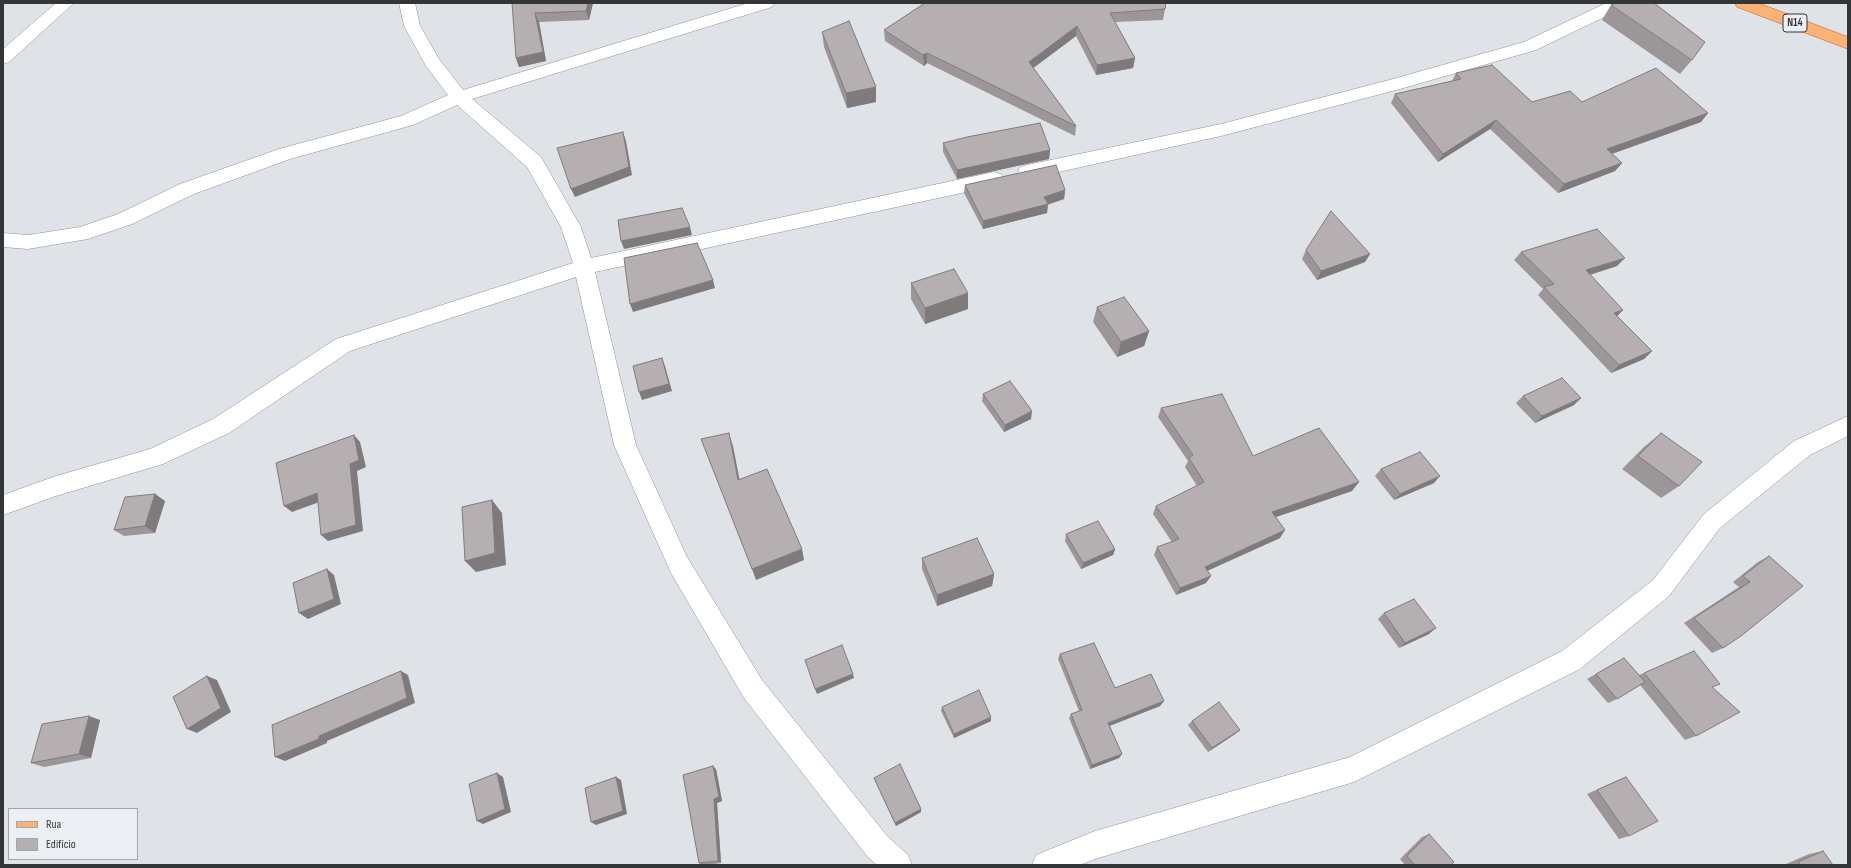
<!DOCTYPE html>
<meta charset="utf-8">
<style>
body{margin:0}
#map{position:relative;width:1851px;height:868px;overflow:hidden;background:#dfe3e8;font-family:"Sofia Sans Condensed",sans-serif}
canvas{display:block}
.frame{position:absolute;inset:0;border:4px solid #343537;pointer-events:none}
.legend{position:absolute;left:8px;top:808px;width:130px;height:52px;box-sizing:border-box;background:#ecf0f5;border:1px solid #a2a5a9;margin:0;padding:5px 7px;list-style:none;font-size:12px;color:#343537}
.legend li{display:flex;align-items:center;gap:8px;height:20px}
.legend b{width:20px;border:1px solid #a2a5a9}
</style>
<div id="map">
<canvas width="1851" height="868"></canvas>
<div class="frame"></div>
<ul class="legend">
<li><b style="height:5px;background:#fbb274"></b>Rua</li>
<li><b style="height:11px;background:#b5afb1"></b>Edifício</li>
</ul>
</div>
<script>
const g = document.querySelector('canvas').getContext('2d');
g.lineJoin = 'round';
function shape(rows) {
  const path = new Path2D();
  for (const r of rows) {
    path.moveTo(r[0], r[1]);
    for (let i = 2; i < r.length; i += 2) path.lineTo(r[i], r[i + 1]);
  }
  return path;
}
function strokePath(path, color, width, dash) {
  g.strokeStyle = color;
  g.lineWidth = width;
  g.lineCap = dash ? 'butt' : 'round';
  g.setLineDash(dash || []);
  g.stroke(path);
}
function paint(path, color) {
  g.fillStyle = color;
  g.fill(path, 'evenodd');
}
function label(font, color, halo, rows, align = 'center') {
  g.font = font + ' "Sofia Sans Condensed",sans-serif';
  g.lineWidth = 3.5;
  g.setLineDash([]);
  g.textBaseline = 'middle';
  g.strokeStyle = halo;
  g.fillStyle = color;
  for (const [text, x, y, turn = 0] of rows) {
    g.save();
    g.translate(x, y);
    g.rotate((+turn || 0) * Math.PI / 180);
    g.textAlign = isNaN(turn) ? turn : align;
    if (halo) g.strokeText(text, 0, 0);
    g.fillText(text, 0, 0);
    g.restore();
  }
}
const minor = shape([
 [56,3,74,3,9,62,3,64,3,49,56,3],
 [399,3,415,3,420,26,439,59,463,90,748,3,774,3,772,7,472,99,541,157,581,227,591,258,994,172,1001,174,1003,179,1001,184,994,186,595,272,636,445,687,557,762,680,887,836,908,855,912,865,877,865,867,856,744,698,671,573,614,445,576,277,350,351,229,433,163,464,56,496,3,515,3,495,56,476,150,449,213,419,336,339,573,263,561,227,527,167,457,105,413,125,290,159,194,194,132,224,88,239,28,249,3,247,3,233,28,235,80,227,118,214,180,184,279,149,401,116,448,95,426,66,404,26,399,3],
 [1606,3,1627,3,1625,7,1536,50,1400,89,1221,136,1027,179,1020,177,1018,172,1020,167,1027,165,1221,124,1393,79,1524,42,1606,3],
 [1848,416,1848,436,1810,455,1720,528,1669,596,1580,669,1354,782,1095,859,1080,865,1032,865,1036,855,1095,831,1350,757,1562,651,1653,580,1704,514,1794,441,1848,416]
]);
const major = shape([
 [1735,3,1758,3,1848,37,1848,49,1737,7,1735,3]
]);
const wall = shape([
 [512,3,593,3,589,20,539,22,546,61,519,67,516,58],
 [925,3,1165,9,1163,20,1115,22,1135,58,1133,68,1096,75,1076,36,1033,68,1076,126,1075,136,927,63,924,66,885,41,884,30],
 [1611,5,1692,60,1680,74,1602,20],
 [822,32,876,102,847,108,824,47],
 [1456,73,1532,102,1582,102,1708,113,1701,122,1612,154,1622,163,1615,171,1558,193,1490,129,1438,162,1391,103,1395,94,1452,81],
 [943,143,1050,150,1049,159,957,179,943,152],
 [965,185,1065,190,1064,199,1048,204,1047,213,983,229,964,193],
 [1306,250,1370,254,1365,262,1317,280,1302,259],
 [1521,252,1617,266,1590,275,1623,310,1617,316,1652,351,1644,359,1611,373,1538,295,1543,289,1514,260],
 [911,283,968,293,968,309,925,324,911,299],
 [1097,307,1149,331,1144,346,1117,357,1093,322],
 [983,394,1031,419,1004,432,982,401],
 [1523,396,1574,405,1535,423,1516,403],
 [1161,408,1253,456,1352,491,1276,517,1280,538,1207,571,1206,583,1176,595,1154,555,1157,547,1172,542,1153,514,1156,506,1197,486,1185,467,1188,461,1158,417],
 [1661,433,1679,486,1661,498,1622,469,1644,447],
 [1381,469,1434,483,1394,500,1375,476],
 [155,494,165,501,155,533,124,536,114,530],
 [1066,534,1115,549,1113,555,1081,569,1065,541],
 [1769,556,1723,648,1712,653,1684,623,1739,587,1733,582,1758,562],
 [922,558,994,574,992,586,937,606,922,569],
 [1384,613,1429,634,1399,648,1378,619],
 [1060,654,1115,688,1164,701,1160,706,1110,726,1122,754,1119,758,1090,769,1069,718,1071,714,1079,711,1058,659],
 [1615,663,1639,675,1644,673,1712,687,1696,736,1685,740,1640,685,1617,699,1608,703,1587,679],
 [942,707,991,721,954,738,941,711],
 [100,720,91,758,44,767,31,763],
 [1192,721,1240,730,1235,734,1208,752,1188,725],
 [716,769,722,801,717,803,721,863,708,865,701,865,699,863],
 [1626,777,1629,836,1619,839,1587,794,1616,781],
 [874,778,921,812,896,826,875,781],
 [1429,834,1451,865,1405,865,1400,859,1422,837],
 [1823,851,1833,865,1786,865,1786,864,1809,854]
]);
const shadedWall = shape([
 [588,3,593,3,589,20,586,11],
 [535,13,539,22,546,61,519,67,516,58],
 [1077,26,1076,36,1028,72,1029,62],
 [927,53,927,63,924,66,923,55],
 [1135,58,1133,68,1096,75,1097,65],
 [876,87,876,102,847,108,846,93],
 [1708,113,1701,122,1600,158,1607,149],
 [1496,120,1490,129,1438,162,1443,154],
 [623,132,626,141,632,175,575,197,571,189],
 [1050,150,1049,159,957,179,957,170],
 [1622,163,1615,171,1558,193,1564,184],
 [1065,190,1064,199,1044,206,1048,204,1047,213,983,229,983,221,1044,197],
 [690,227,692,235,624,249,621,241],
 [1370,254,1365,262,1317,280,1321,271],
 [1625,258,1617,266,1579,278,1586,270],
 [713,280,715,288,633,312,630,304],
 [968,293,968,309,925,324,925,308],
 [1623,310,1616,317,1614,313],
 [1149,331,1144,346,1117,357,1121,342],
 [1652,351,1644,359,1611,373,1619,365],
 [662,358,665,366,672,391,642,400,639,392],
 [1581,398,1574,405,1535,423,1542,416],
 [1032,411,1031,419,1004,432,1005,425],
 [729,433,733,446,742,492,738,480],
 [354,435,360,442,366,467,357,471,363,531,328,541,321,535,350,464],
 [1440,476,1434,483,1394,500,1400,494],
 [1359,482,1352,491,1267,520,1272,512],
 [317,493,325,500,292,512,284,506],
 [155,494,165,501,155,533,145,526],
 [492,500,502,513,506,565,476,572,465,561],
 [1285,530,1280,538,1200,574,1205,567],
 [802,549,804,560,756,580,752,569],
 [1115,549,1113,555,1081,569,1083,563],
 [327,569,334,575,341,604,308,619,299,613],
 [994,574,992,586,937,606,937,595],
 [1211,576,1206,583,1176,595,1180,588],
 [1436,628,1429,634,1399,648,1405,643],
 [401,671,408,675,415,703,327,741,327,743,285,761,275,757,319,736],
 [853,674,854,678,817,694,815,689],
 [207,676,217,680,231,712,197,733,187,729],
 [1164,701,1160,706,1106,727,1108,723],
 [89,716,100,720,91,758,79,754],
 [991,717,991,721,954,738,954,734],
 [1240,730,1235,734,1208,752,1212,748],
 [1122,754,1119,758,1090,769,1092,765],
 [713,766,716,769,722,801,717,803,721,863,718,861,714,799],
 [497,773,503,777,511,812,483,824,477,821],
 [616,777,621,780,627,814,596,825,591,822],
 [921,809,921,812,896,826,895,823]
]);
const building = shape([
 [512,3,588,3,586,11,535,13,543,52,516,58,512,3],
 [925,3,1166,3,1165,9,1110,13,1135,58,1097,65,1077,26,1029,62,1076,126,927,53,923,55,884,30,925,3],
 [1616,3,1654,3,1705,42,1692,60,1611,5,1616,3],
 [849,21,876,87,846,93,822,32,849,21],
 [1492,65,1532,102,1570,91,1582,102,1656,68,1708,113,1607,149,1622,163,1564,184,1496,120,1443,154,1395,94,1461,79,1456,73,1492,65],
 [1040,123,1050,150,957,170,943,143,967,137,1040,123],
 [623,132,629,167,571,189,557,148,623,132],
 [1056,165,1065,190,1044,197,1048,204,983,221,965,185,1056,165],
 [682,208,690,227,621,241,618,220,682,208],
 [1331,211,1370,254,1321,271,1306,250,1331,211],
 [1597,229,1625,258,1586,270,1623,310,1614,313,1652,351,1619,365,1544,287,1554,284,1521,252,1597,229],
 [697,243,713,280,630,304,624,258,697,243],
 [954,269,968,293,925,308,911,283,954,269],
 [1124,297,1149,331,1121,342,1097,307,1124,297],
 [662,358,669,384,639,392,633,366,662,358],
 [1562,378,1581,398,1542,416,1523,396,1562,378],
 [1010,381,1032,411,1005,425,983,394,1010,381],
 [1222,394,1253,456,1319,428,1359,482,1272,512,1285,530,1205,567,1211,576,1180,588,1157,547,1179,539,1156,506,1204,482,1189,458,1193,455,1161,408,1222,394],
 [729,433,738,480,767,469,802,549,752,569,701,439,729,433],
 [1661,433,1702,462,1679,486,1638,456,1661,433],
 [354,435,359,460,350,464,356,525,321,535,317,493,284,506,276,463,354,435],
 [1420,452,1440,476,1400,494,1381,469,1420,452],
 [155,494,145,526,114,530,125,497,155,494],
 [492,500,495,553,465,561,462,507,492,500],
 [1098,521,1115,549,1083,563,1066,534,1098,521],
 [977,538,994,574,937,595,922,558,977,538],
 [1769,556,1803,586,1741,636,1723,648,1694,618,1750,582,1743,576,1769,556],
 [327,569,334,599,299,613,293,583,327,569],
 [1414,599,1436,628,1405,643,1384,613,1414,599],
 [1094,643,1115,688,1151,674,1164,701,1108,723,1122,754,1092,765,1071,714,1082,710,1060,654,1094,643],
 [842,645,853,674,815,689,805,660,842,645],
 [1694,651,1720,684,1712,687,1740,712,1696,736,1644,673,1694,651],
 [1624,658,1645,682,1617,699,1596,674,1624,658],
 [401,671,407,698,319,736,319,739,275,757,272,725,401,671],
 [207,676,221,708,187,729,173,697,207,676],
 [979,690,991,717,954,734,942,707,979,690],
 [1219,702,1240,730,1212,748,1192,721,1219,702],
 [89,716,79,754,31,763,42,724,89,716],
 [900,764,921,809,895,823,874,778,900,764],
 [713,766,719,797,714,799,718,861,699,863,683,775,713,766],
 [497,773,505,809,477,821,469,784,497,773],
 [616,777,623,811,591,822,585,788,616,777],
 [1626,777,1658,821,1629,836,1597,790,1626,777],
 [1429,834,1454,862,1451,865,1415,865,1407,856,1429,834],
 [1823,851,1833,865,1801,865,1798,862,1823,851]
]);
const shields = [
 [1795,23,24]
];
const shieldNames = [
 ["N14",1795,23]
];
strokePath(minor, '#8d9195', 1);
strokePath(major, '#b46523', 1);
paint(minor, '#fff');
paint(major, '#fbb274');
paint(wall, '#9c9698');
paint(shadedWall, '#7f7a7c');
paint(building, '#b5afb1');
strokePath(building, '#7f7a7c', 1);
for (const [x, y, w] of shields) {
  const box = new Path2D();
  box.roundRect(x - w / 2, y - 9, w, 18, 3);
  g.fillStyle = '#ecf0f5';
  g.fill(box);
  strokePath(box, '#343537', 1);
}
label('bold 11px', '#343537', null, shieldNames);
</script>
